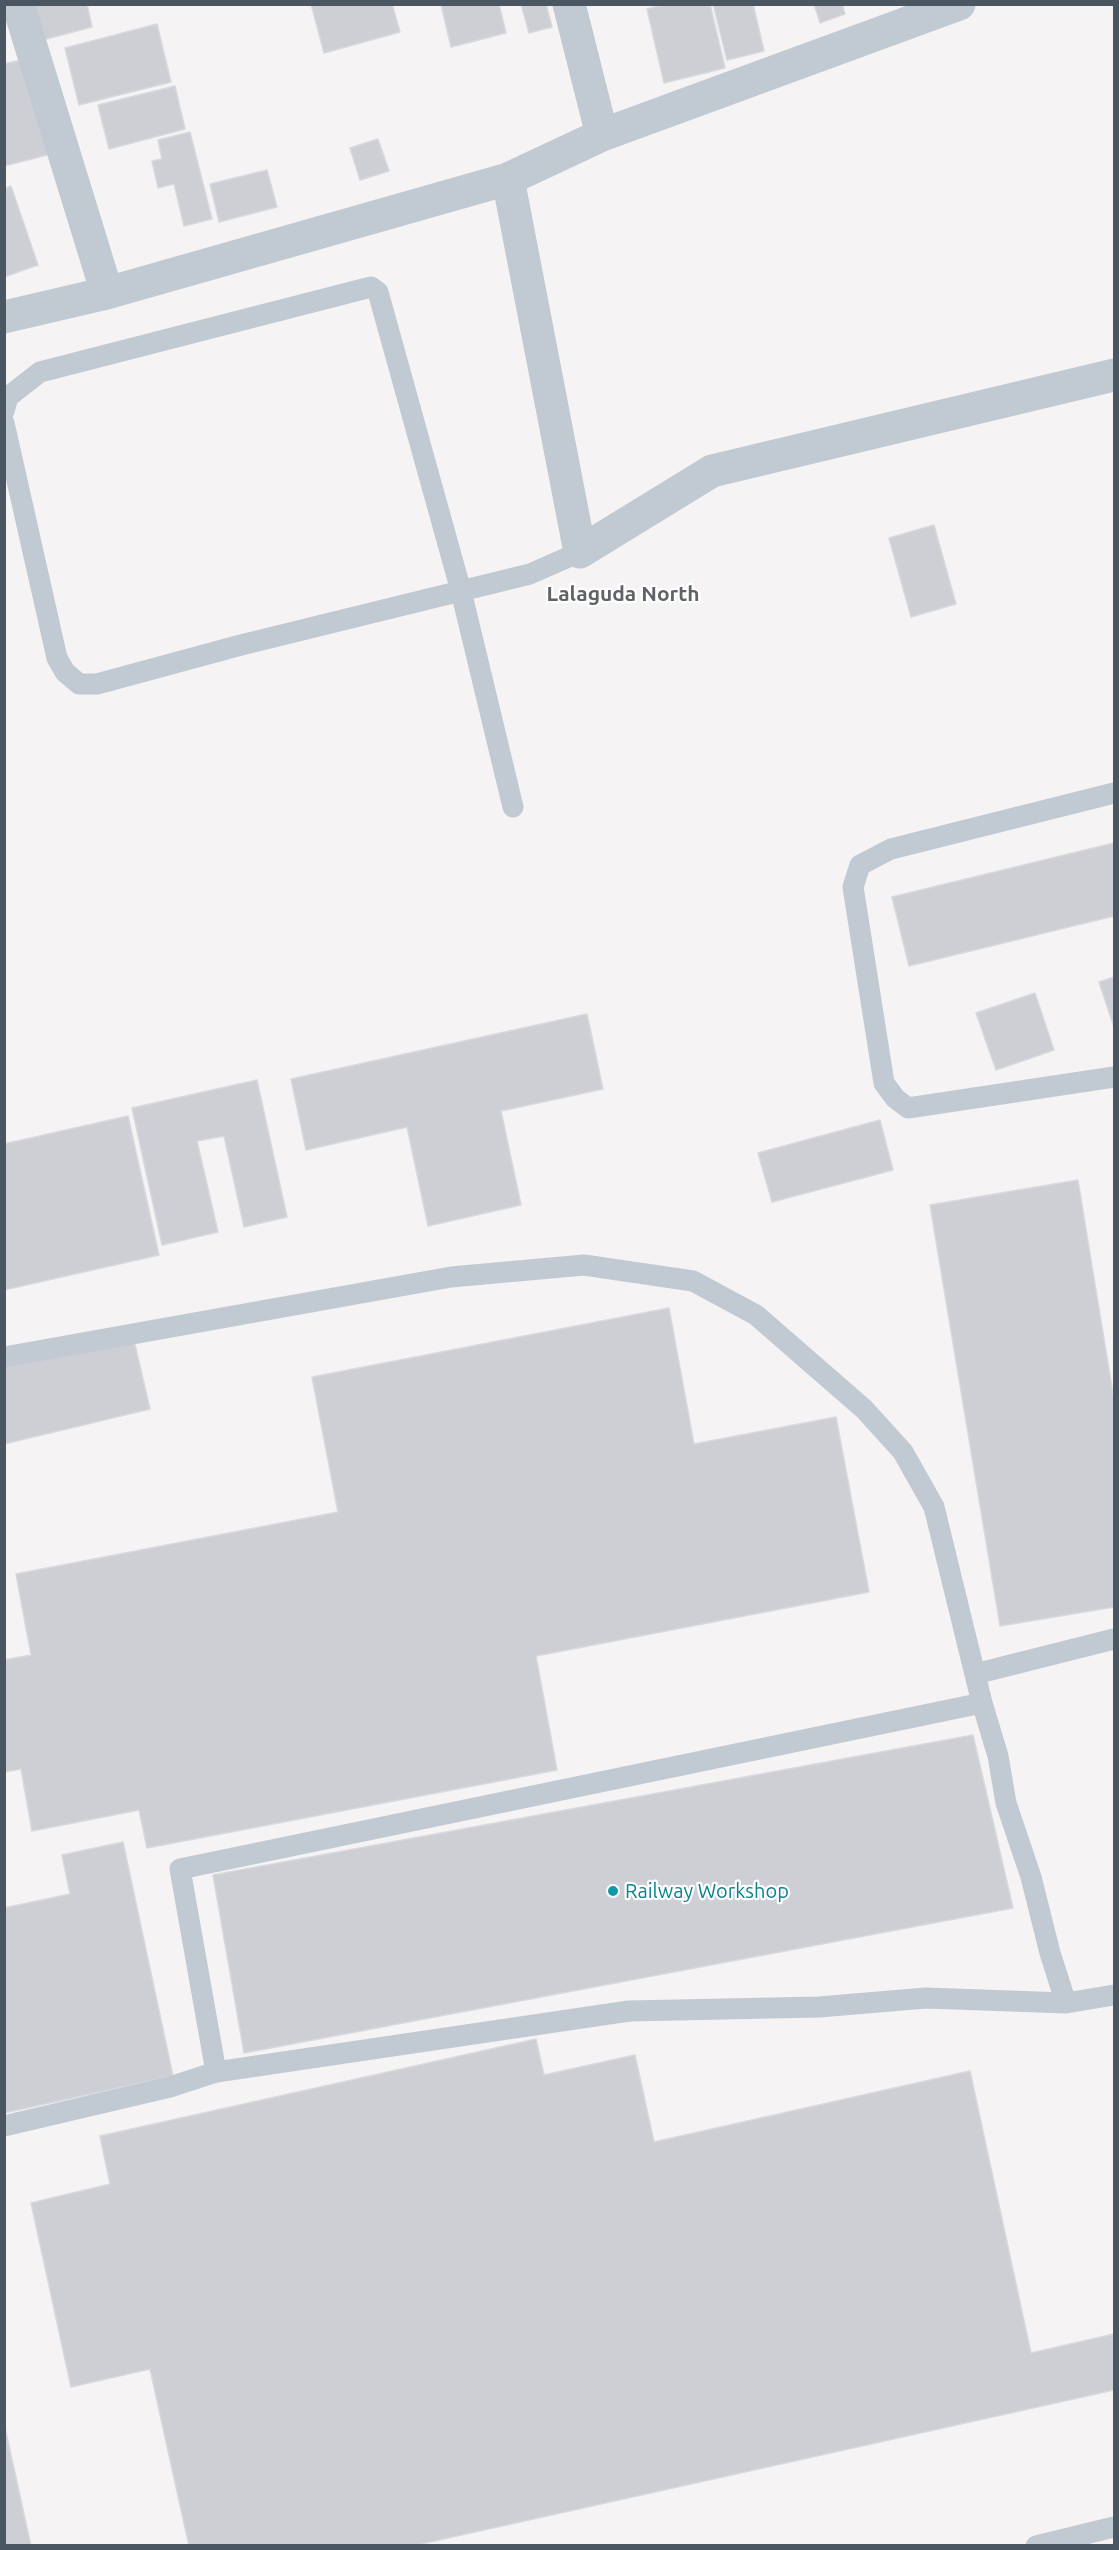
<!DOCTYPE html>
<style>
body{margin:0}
#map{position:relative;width:1119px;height:2550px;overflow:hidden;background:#f5f3f3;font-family:Ubuntu,sans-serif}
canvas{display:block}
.frame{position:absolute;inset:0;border:6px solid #4a5661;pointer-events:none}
</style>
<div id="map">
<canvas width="1119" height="2550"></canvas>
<div class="frame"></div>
</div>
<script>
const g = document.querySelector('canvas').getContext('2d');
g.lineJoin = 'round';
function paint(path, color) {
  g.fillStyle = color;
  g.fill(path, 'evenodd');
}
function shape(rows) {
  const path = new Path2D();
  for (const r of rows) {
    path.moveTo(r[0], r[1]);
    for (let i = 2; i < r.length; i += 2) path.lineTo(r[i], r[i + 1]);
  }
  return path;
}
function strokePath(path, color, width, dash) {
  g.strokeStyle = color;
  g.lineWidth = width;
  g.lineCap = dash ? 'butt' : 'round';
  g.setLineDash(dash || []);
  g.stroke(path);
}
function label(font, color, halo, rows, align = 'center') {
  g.font = font + ' Ubuntu,sans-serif';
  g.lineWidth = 4.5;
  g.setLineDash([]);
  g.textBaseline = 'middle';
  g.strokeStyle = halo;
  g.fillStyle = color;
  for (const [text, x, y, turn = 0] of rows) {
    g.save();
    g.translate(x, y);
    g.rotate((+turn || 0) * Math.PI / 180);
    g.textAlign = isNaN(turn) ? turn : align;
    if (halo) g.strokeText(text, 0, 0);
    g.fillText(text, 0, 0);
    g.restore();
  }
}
const building = shape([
 [26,4,87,4,92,27,35,42,26,4],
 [311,4,392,4,400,32,324,53,311,4],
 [441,4,499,4,506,33,451,47,441,4],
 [521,4,546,4,552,27,529,33,521,4],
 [668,4,710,4,725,68,664,83,647,9,668,4],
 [713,4,753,4,764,51,727,60,713,4],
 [814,4,842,4,845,14,820,23,814,4],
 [157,24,171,82,79,105,65,48,157,24],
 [21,60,51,154,4,166,4,64,21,60],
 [175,86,185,129,109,149,98,105,175,86],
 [190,132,212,219,184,226,174,184,158,188,152,161,162,159,158,140,190,132],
 [378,139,389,171,360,180,350,148,378,139],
 [267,170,277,207,219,222,210,184,267,170],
 [11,186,38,265,4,277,4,189,11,186],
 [934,525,956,604,911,617,889,538,934,525],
 [1114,843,1114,916,909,966,892,897,1114,843],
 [1114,977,1114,1027,1099,982,1114,977],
 [1035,993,1054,1050,996,1070,976,1013,1035,993],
 [587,1014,603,1089,501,1111,521,1205,428,1226,407,1127,306,1150,291,1079,587,1014],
 [257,1080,287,1217,244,1227,224,1136,197,1141,218,1232,162,1245,132,1108,257,1080],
 [128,1116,159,1255,4,1290,4,1144,128,1116],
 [880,1120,893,1170,772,1202,758,1153,880,1120],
 [1078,1180,1114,1400,1114,1607,1000,1626,930,1205,1078,1180],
 [669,1308,694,1444,836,1417,869,1592,536,1656,557,1770,147,1848,139,1810,32,1831,21,1769,4,1772,4,1660,31,1655,16,1574,338,1512,312,1377,669,1308],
 [133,1336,150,1409,4,1444,4,1367,133,1336],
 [973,1735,1013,1908,244,2053,213,1875,973,1735],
 [123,1842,173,2076,4,2113,4,1908,70,1894,62,1855,123,1842],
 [536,2039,544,2075,635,2055,654,2142,970,2071,1031,2353,1114,2334,1114,2390,412,2546,189,2546,150,2369,71,2387,31,2203,110,2184,100,2136,536,2039],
 [4,2423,31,2546,4,2546,4,2423]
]);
const lane = shape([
 [4,411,8,397,40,372,371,287,378,292,461,591,513,807],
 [4,423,57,658,65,672,79,684,97,684,241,645,530,574,580,552],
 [1114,793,891,849,860,865,853,887,884,1083,895,1098,908,1108,1114,1077],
 [4,1357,451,1277,584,1265,693,1281,756,1315,864,1409,903,1452,934,1507,982,1703,998,1756,1006,1803,1031,1877,1050,1953,1066,2003],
 [975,1674,1114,1639],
 [216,2072,180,1869,982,1703],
 [4,2126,170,2087,216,2072,629,2011,819,2007,926,1998,1066,2003,1114,1995],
 [1036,2546,1114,2527]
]);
const street = shape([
 [18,4,107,293],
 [569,4,602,135],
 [508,179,580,552,712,471,1114,375],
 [4,317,107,293,508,179,602,135,959,4]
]);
const markers = [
 [613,1891,6,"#0f9aa8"]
];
const cultureNames = [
 ["Railway Workshop",625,1891]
];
const neighbourhoodNames = [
 ["Lalaguda North",623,594]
];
paint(building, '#cdcfd5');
strokePath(building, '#d7d9de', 1.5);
strokePath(lane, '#c1cad2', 21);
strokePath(street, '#c1cad2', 33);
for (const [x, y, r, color] of markers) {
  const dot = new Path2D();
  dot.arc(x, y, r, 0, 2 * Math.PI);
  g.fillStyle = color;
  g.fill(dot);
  strokePath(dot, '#fff', 2);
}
label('20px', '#0d838f', '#fff', cultureNames, 'left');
label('bold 21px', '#5f6368', '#fff', neighbourhoodNames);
</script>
